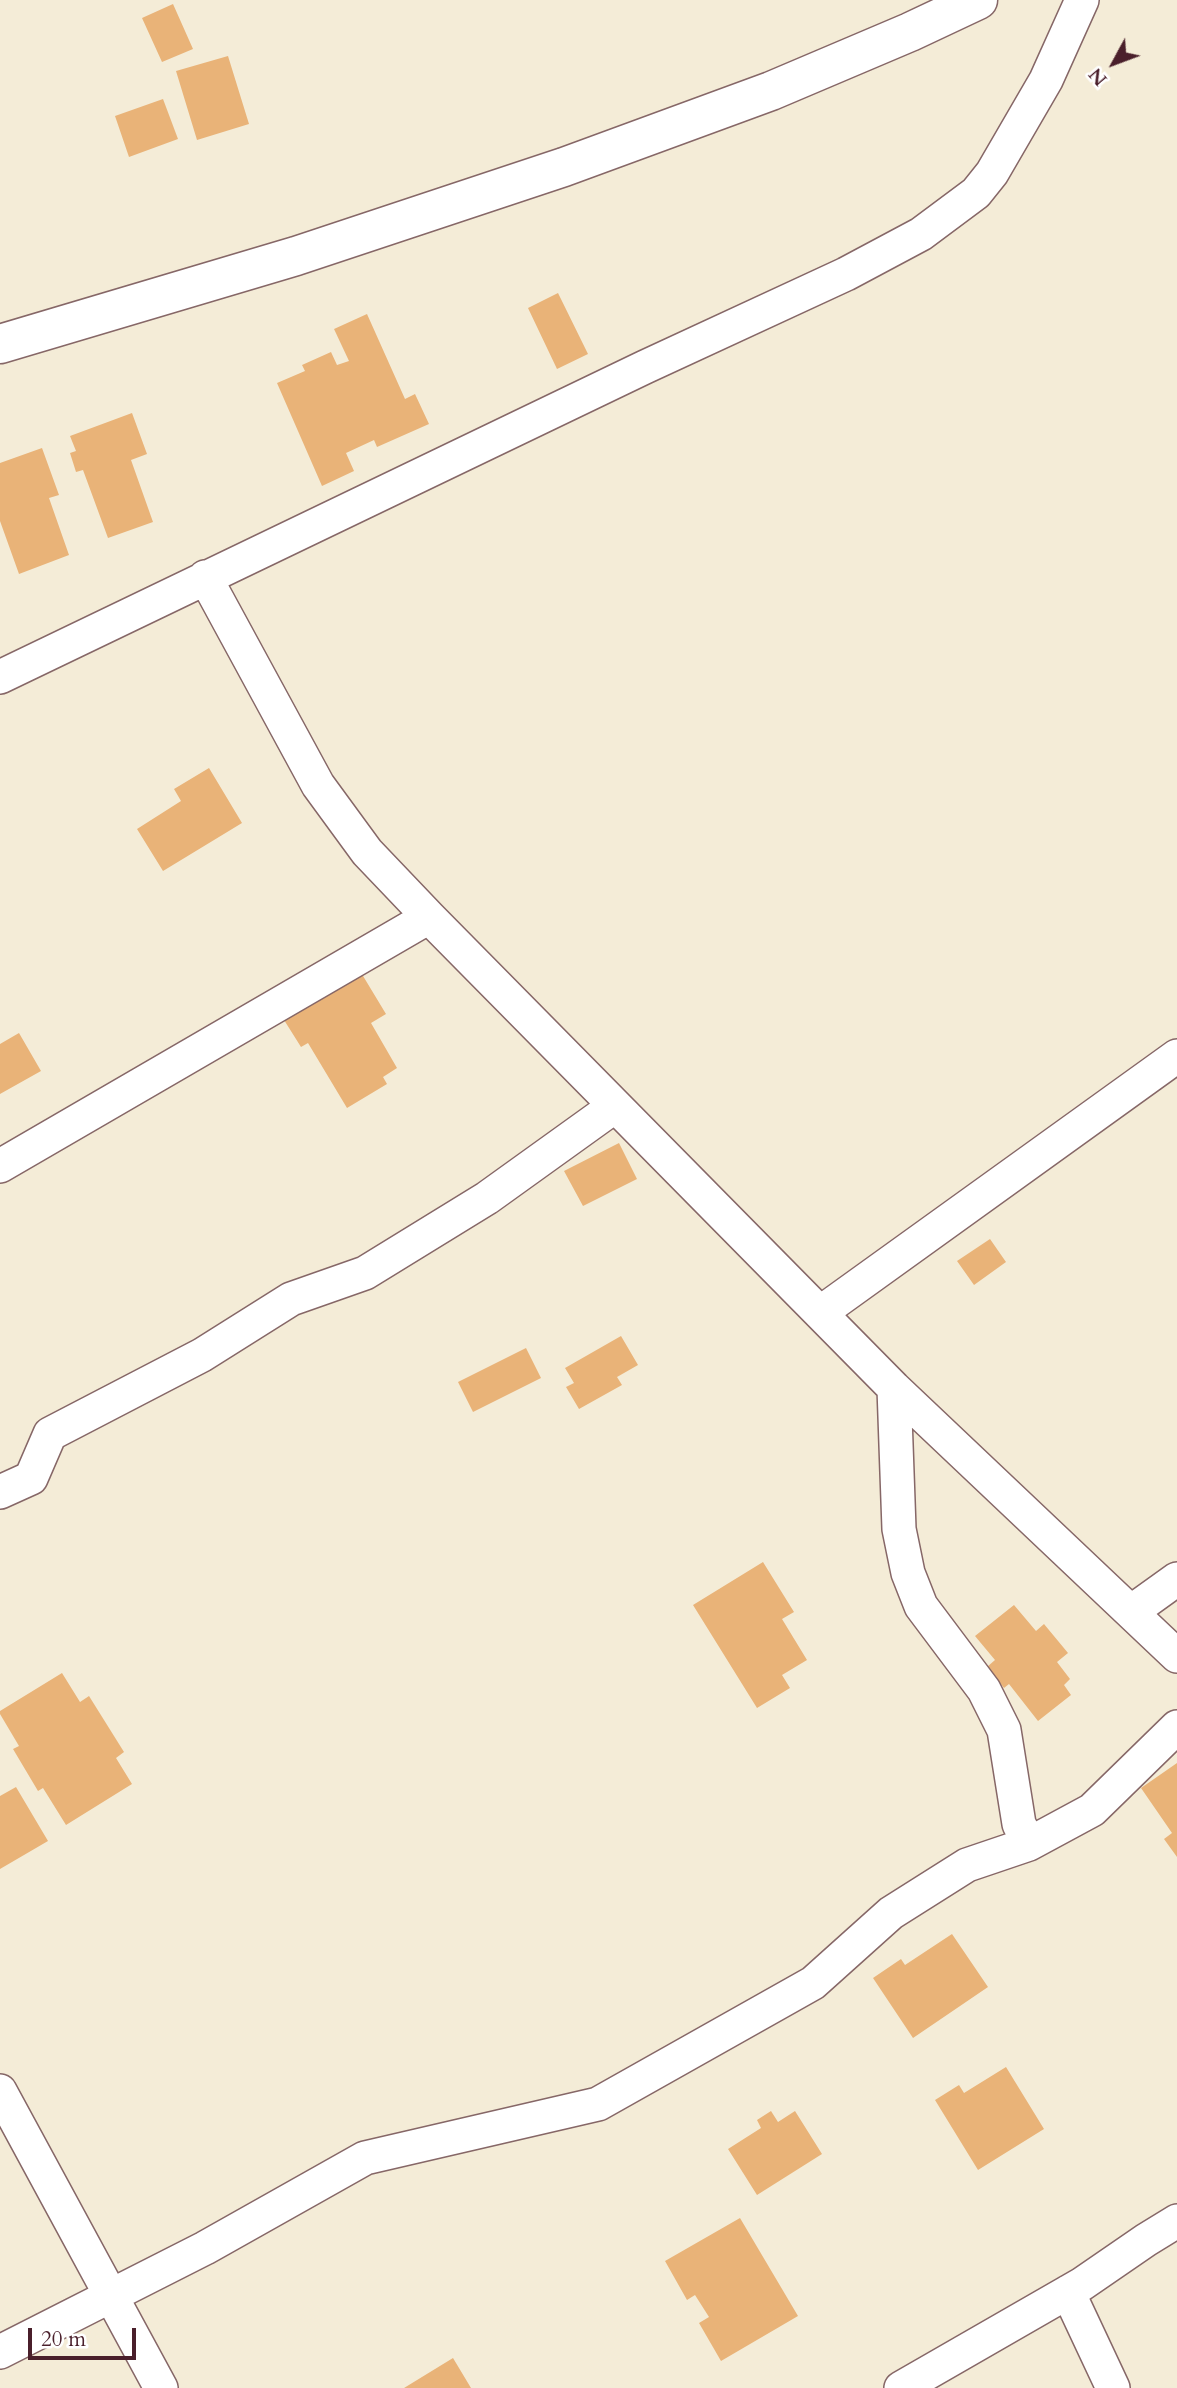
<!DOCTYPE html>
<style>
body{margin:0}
#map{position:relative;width:1177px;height:2388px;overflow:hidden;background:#f4ecd7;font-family:Cardo,serif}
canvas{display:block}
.north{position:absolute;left:1079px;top:28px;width:70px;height:70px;-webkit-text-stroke:5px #fff;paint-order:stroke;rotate:229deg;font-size:19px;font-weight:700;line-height:28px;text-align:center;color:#4a1f2b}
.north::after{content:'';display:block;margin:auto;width:24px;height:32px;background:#4a1f2b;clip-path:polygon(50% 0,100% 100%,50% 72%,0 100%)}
.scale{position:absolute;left:28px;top:2328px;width:108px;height:32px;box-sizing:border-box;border:4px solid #4a1f2b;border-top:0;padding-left:9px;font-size:21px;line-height:24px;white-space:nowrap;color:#4a1f2b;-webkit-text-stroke:5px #fff;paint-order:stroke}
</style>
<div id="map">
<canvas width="1177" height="2388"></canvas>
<div class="north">N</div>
<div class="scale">20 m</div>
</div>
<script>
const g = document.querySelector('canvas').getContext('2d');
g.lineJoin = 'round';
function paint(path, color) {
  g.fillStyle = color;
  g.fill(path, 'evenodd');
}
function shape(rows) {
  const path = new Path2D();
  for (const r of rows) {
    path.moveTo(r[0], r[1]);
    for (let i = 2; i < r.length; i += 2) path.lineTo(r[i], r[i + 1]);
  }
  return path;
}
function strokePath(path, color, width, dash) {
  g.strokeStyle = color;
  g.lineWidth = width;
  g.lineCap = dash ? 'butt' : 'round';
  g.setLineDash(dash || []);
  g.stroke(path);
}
const building = shape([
 [173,4,193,49,162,62,142,18],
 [228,56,249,124,197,140,176,71],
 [163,99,178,139,129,157,115,116],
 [558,293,588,354,557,369,528,308],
 [367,314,405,399,415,394,429,424,377,447,374,440,346,453,354,471,322,486,277,383,305,371,302,365,331,352,337,365,349,361,334,329],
 [132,413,147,454,131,460,153,522,108,538,83,470,76,472,70,453,76,451,70,436],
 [42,448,59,495,49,498,69,555,19,574,0,521,0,463],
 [209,768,242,823,163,871,137,829,181,801,174,789],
 [357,966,386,1014,371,1023,397,1068,383,1077,387,1084,347,1108,308,1043,301,1047,279,1012],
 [19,1033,41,1071,0,1094,0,1044],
 [619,1143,637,1179,583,1206,564,1171],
 [990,1239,1006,1262,974,1285,957,1261],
 [621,1336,638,1365,617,1377,622,1385,579,1409,566,1387,574,1383,565,1368],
 [526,1348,541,1378,473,1412,458,1382],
 [763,1562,794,1612,782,1619,807,1660,782,1675,790,1688,757,1708,693,1605],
 [1014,1605,1036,1631,1044,1624,1068,1653,1057,1662,1070,1679,1064,1685,1071,1695,1038,1721,1009,1684,1004,1688,987,1667,995,1660,975,1636],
 [62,1673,80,1702,89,1696,124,1752,116,1758,132,1784,66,1825,43,1788,38,1791,13,1749,19,1746,0,1714,0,1711],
 [1177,1763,1177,1857,1164,1839,1172,1833,1141,1788],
 [16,1787,48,1841,0,1869,0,1796],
 [952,1934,988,1987,913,2038,873,1978,901,1959,905,1965],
 [1006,2067,1044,2129,978,2170,935,2100,959,2085,964,2093],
 [771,2111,778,2122,795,2111,822,2154,757,2195,728,2149,761,2128,757,2120],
 [740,2218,798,2316,721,2361,699,2323,709,2317,695,2295,687,2300,665,2261],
 [453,2358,471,2388,404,2388]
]);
const street = shape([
 [205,577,318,785,367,852,429,917,894,1388,1177,1656],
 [0,677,645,367,846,274,921,234,976,193,992,173,1046,80,1082,0],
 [0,1166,429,917],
 [820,1313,1177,1056],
 [894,1388,899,1529,908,1573,921,1606,984,1690,1004,1730,1019,1824,1029,1844],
 [0,1492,31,1478,50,1434,202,1355,291,1299,365,1273,487,1198,615,1106],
 [1131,1612,1177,1579],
 [0,2091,161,2388],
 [1068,2292,1113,2388],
 [0,2352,205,2248,365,2158,598,2104,813,1983,891,1913,967,1865,1029,1844,1092,1810,1177,1727],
 [901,2388,1082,2284,1146,2240,1177,2221]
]);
const secondary = shape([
 [0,344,296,256,564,167,771,91,910,32,978,0]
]);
paint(building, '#e9b378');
strokePath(street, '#866767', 36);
strokePath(secondary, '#866767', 41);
strokePath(street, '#fff', 33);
strokePath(secondary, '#fff', 38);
</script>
